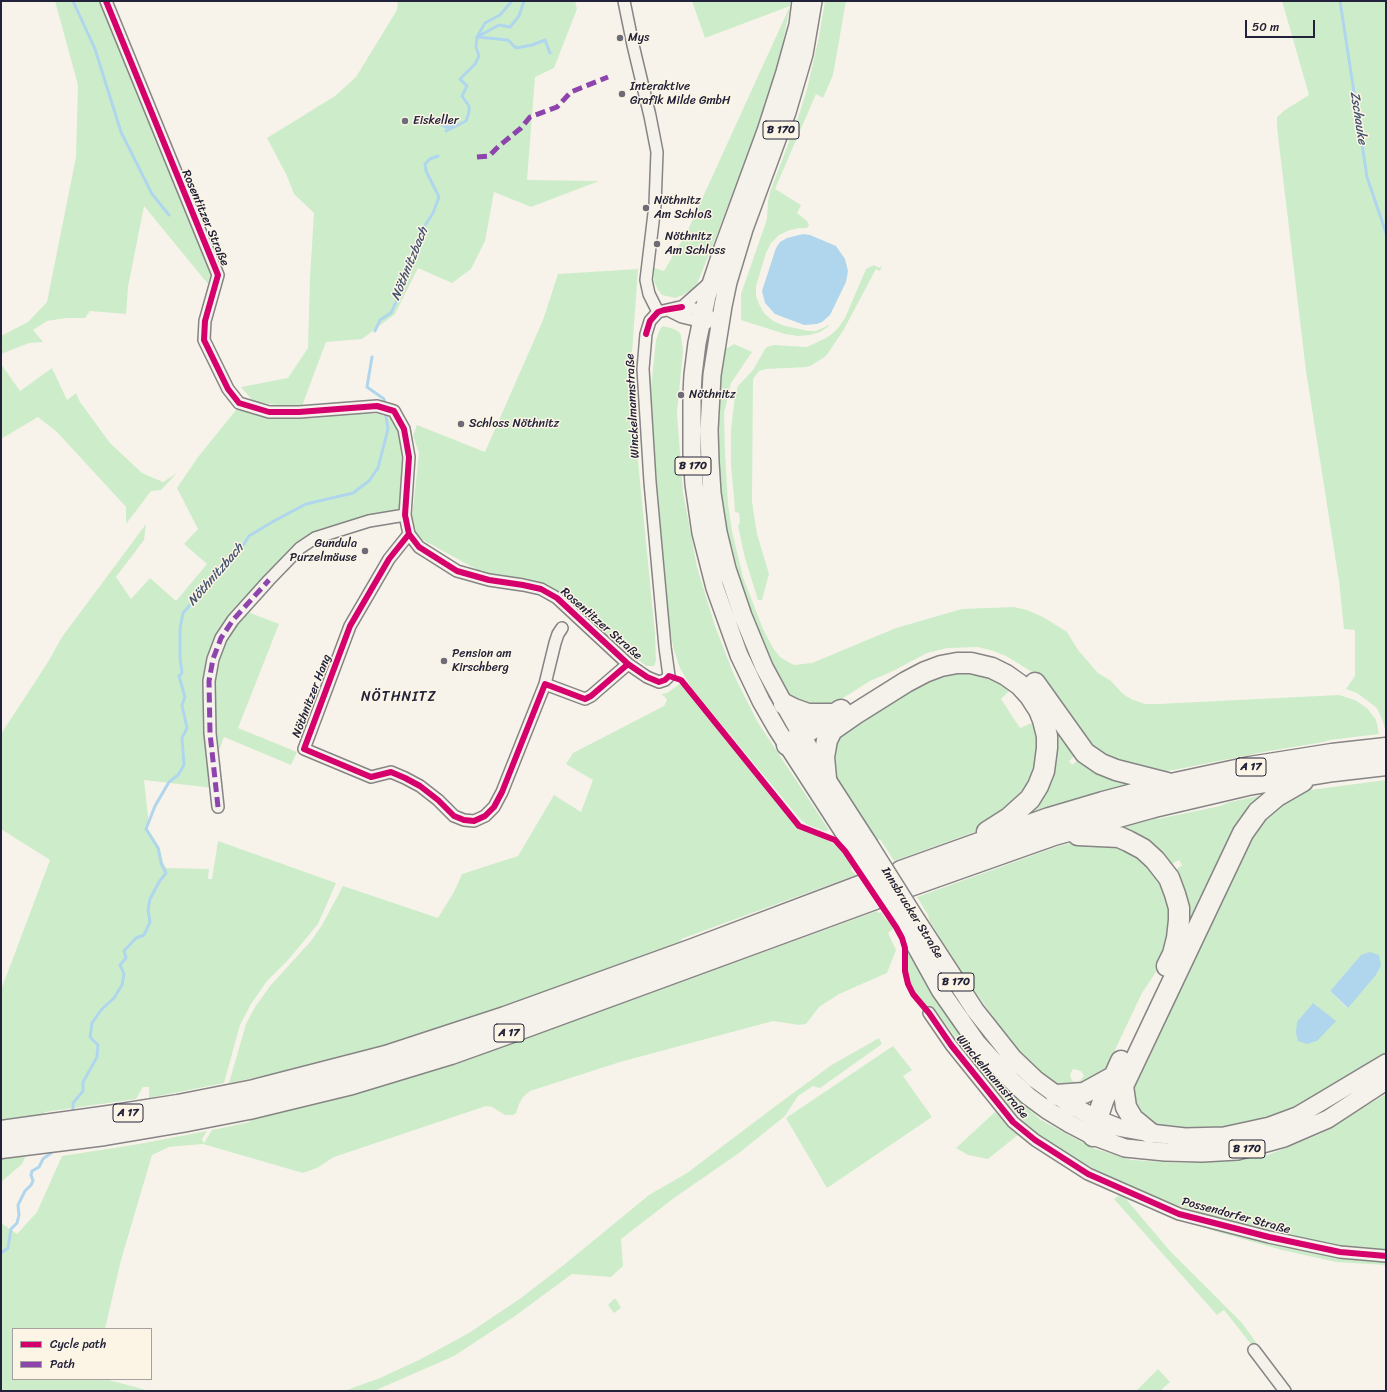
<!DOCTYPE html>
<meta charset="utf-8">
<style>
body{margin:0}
#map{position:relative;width:1387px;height:1392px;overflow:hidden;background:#f7f3ea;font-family:Sriracha,sans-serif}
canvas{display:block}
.frame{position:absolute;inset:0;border:2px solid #22223b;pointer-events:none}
.legend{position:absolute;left:12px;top:1328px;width:140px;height:52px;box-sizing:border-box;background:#fcf5e5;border:1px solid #a5a1a1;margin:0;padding:5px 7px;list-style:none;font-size:12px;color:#22223b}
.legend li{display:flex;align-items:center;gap:8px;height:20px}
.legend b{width:20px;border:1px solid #a5a1a1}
.scale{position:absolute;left:1245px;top:20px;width:70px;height:18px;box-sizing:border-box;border:2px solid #22223b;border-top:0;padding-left:5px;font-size:12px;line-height:14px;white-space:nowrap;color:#22223b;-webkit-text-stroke:3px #fcf5e5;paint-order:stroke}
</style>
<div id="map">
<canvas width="1387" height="1392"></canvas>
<div class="frame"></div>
<ul class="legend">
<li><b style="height:5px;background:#d6006c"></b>Cycle path</li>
<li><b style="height:5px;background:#8e44ad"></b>Path</li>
</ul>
<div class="scale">50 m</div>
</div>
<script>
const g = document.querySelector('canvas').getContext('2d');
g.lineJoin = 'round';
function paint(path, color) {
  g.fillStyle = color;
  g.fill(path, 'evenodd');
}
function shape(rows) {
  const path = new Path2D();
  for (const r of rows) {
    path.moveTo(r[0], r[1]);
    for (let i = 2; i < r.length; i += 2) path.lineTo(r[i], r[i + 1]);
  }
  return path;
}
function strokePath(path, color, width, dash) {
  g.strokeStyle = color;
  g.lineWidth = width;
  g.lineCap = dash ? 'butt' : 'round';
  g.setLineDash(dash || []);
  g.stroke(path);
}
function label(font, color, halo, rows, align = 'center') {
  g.font = font + ' Sriracha,sans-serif';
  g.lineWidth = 3;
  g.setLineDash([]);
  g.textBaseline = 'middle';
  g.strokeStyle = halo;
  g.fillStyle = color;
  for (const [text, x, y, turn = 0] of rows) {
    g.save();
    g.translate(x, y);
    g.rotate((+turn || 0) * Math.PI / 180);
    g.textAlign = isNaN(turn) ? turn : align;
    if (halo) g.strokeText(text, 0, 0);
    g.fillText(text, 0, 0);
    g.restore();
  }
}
const green = shape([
 [55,1,99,1,174,185,212,272,208,284,144,206,128,287,126,314,90,311,85,318,66,318,47,321,33,330,43,342,29,343,1,354,1,336,28,322,47,302,76,157,78,85],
 [398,1,575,1,577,9,554,68,535,77,527,180,599,181,531,207,494,192,485,241,471,269,452,283,418,268,395,314,362,339,326,342,302,406,288,407,253,401,241,387,288,378,308,348,310,278,314,213,294,194,287,176,267,138,335,96,356,77,397,10],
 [692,1,791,1,790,6,782,47,775,76,762,116,717,234,697,284,692,289,683,295,675,298,662,295,658,290,654,281,654,268,664,271,687,232,790,6,705,38],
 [825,1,846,1,833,75,823,98,816,94,775,189,801,205,797,213,807,221,809,225,807,228,800,228,790,230,779,235,771,243,766,253,756,286,756,296,759,304,764,313,773,321,785,326,809,331,816,331,829,325,829,326,820,332,810,335,798,336,785,334,741,320,741,294,767,219,768,201,770,192,798,118,807,89,819,37],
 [1282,1,1386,1,1386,732,1382,719,1377,708,1357,693,1346,689,1355,676,1355,630,1344,629,1339,581,1306,371,1277,127,1277,117,1285,110,1309,95],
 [874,265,879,268,882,266,880,271,876,269,843,331,826,356,812,365,807,367,766,369,759,371,753,379,752,502,757,534,769,574,762,600,758,600,745,558,738,526,740,522,739,513,735,512,734,497,731,467,731,430,735,396,738,386,753,370,765,349,767,347,774,345,807,347,826,338,833,333,839,327,845,318,866,269],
 [638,269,631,367,632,399,655,634,656,661,654,666,646,666,552,589,515,578,483,573,423,540,411,527,419,453,413,436,417,425,485,452,543,320,558,274],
 [663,326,674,329,679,332,681,335,683,351,677,413,683,492,697,567,715,626,734,675,757,721,829,830,824,831,808,825,800,819,692,689,680,668,674,651,670,630,656,470,651,388,656,340,660,329],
 [734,344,752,352,731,383,724,413,725,453,728,504,732,531,743,577,763,629,773,648,780,657,788,662,794,665,812,663,896,628,962,609,1014,607,1027,610,1043,617,1067,632,1078,650,1098,673,1111,681,1123,694,1131,699,1145,704,1158,704,1339,695,1355,700,1367,708,1376,720,1379,734,1330,740,1324,742,1269,751,1179,769,1162,772,1145,772,1091,749,1043,683,1032,672,1006,656,993,651,978,647,947,648,927,653,893,671,870,681,832,705,831,703,824,706,822,704,813,705,813,703,809,703,808,705,783,693,735,574,724,521,719,484,716,422,719,382,724,350],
 [1,364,20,391,52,368,67,400,76,393,80,402,110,443,142,473,163,482,176,474,161,490,151,491,126,524,126,507,57,432,38,417,1,439],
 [246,408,341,414,378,414,394,419,401,434,405,464,399,511,312,536,230,620,209,662,213,788,144,780,148,816,148,829,160,848,163,862,166,868,209,869,208,879,212,879,218,841,336,883,318,924,289,959,267,981,251,1004,240,1025,224,1083,149,1098,149,1087,143,1087,136,1099,45,1112,22,1164,1,1182,1,990,50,860,1,829,1,734,48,662,62,637,146,524,144,540,116,577,131,599,150,578,176,601,207,564,184,544,198,529,177,488,198,457,236,410],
 [245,611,279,624,238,728,297,752,291,765,224,737,216,759,213,733,215,663,221,646],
 [993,663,1075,749,1074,756,1069,761,1072,765,1079,759,1134,783,1017,820,1051,735],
 [957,666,1005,678,1039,722,1035,784,997,820,974,832,894,861,880,839,877,840,871,833,851,802,833,770,834,744,838,736,926,675],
 [1011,689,1027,709,1034,722,1020,728,1001,699],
 [681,683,794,823,799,829,822,837,835,845,844,852,852,864,851,870,856,875,681,939,681,941,500,1008,385,1045,263,1078,262,1076,229,1083,246,1024,255,1007,270,986,311,941,322,925,343,886,438,918,454,892,462,874,518,856,554,795,581,812,593,780,566,764,573,753,664,706,667,700,665,697,661,694,667,693],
 [1386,780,1386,1058,1330,1094,1279,1114,1240,1125,1210,1129,1178,1129,1152,1126,1130,1101,1135,1070,1255,823,1302,791],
 [1361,956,1381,966,1376,975,1347,1008,1330,991],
 [1272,793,1184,946,1174,871,1182,865,1179,860,1172,864,1165,863,1113,828,1156,816,1158,819,1220,806,1230,802],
 [1082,840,1115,842,1158,871,1173,909,1162,963,1142,993,1104,1073,1095,1083,1062,1087,1054,1083,1040,1071,1023,1055,1006,1035,955,963,928,918,929,917,917,897,1056,847],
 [1073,1069,1081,1071,1084,1076,1079,1082,1072,1081,1070,1075],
 [877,911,878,913,881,912,886,920,887,919,894,928,888,933,896,950,887,973,839,994,819,1007,806,1024,799,1025,773,1021,620,1062,530,1091,523,1097,519,1104,516,1113,513,1115,505,1115,492,1107,486,1106,334,1157,317,1168,303,1173,203,1144,169,1147,152,1155,121,1260,105,1329,13,1329,13,1379,105,1379,150,1391,1,1391,1,1223,17,1234,37,1212,62,1156,139,1144,207,1131,202,1139,204,1143,212,1130,250,1122,250,1119,352,1095,429,1072,505,1046],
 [905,948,909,949,936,1000,962,1038,998,1082,1041,1120,1093,1148,1131,1160,1179,1163,1224,1161,1268,1155,1320,1134,1386,1094,1386,1252,1319,1244,1233,1223,1179,1206,1122,1185,1069,1155,1034,1131,1004,1102,936,1011,929,1013,913,994,908,984,905,971],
 [879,1038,882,1044,820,1088,813,1086,798,1096,785,1116,739,1153,674,1198,621,1239,623,1266,611,1277,572,1274,515,1316,454,1356,374,1391,344,1391,380,1378,419,1360,469,1333,521,1298,565,1264,649,1195,687,1173,773,1108,830,1066],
 [893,1046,912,1070,903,1076,932,1117,827,1188,786,1118],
 [995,1112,1019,1134,988,1159,968,1155,956,1148],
 [1122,1193,1184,1216,1386,1260,1386,1265,1336,1262,1282,1250,1214,1231,1126,1199,1170,1251,1242,1323,1284,1381,1293,1391,1288,1391,1224,1310,1217,1315,1114,1199],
 [614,1299,616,1299,621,1308,614,1313,608,1305],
 [1158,1369,1170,1382,1160,1391,1136,1391]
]);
const water = shape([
 [444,115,457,121,454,126,446,129,439,125,440,120],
 [803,234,810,235,836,246,845,259,848,271,846,282,830,315,822,322,817,324,804,325,775,314,765,303,762,291,776,248,780,242,787,238],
 [1370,952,1379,955,1381,966,1376,975,1348,1008,1330,991,1361,955],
 [1313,1003,1336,1021,1317,1041,1307,1044,1298,1041,1296,1033,1297,1022]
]);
const stream = shape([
 [73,1,95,49,121,132,152,194,169,215],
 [1340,1,1367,177,1386,233],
 [477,37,499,25,510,27,519,16,524,1],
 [477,37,485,23,500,15,512,1],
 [446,131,466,121,469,112,469,106,462,96,467,86,460,79,475,64,479,56,476,47,477,37,508,40,516,48,532,45,545,40,550,53],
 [375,331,380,320,391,313,415,260,422,230,433,213,439,197,426,171,425,164,430,159,438,156],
 [372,357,367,387,384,399,385,405],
 [73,1113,73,1103,83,1091,83,1082,97,1057,98,1045,90,1037,92,1023,101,1010,114,998,122,985,124,974,120,965,126,958,124,951,136,938,144,935,150,922,148,910,150,899,159,882,166,873,161,863,158,848,146,829,155,806,169,782,178,775,184,765,182,738,187,728,182,705,185,697,179,676,182,673,180,657,180,629,183,613,242,547,249,536,274,521,306,504,353,493,369,481,378,468,388,429,385,410],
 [1,1253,8,1248,11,1229,17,1223,19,1215,18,1205,25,1191,31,1185,33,1181,31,1175,32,1171,39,1167,43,1159,55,1150]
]);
const street = shape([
 [106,1,218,275,205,321,204,340,228,389,239,403,269,412,299,412,377,406,394,411,404,429,409,457,405,515,409,534,419,547,457,571,489,580,523,585,541,589,557,598,628,664,647,677,659,682,665,680,669,676,665,647,650,482,643,369,646,334,650,321,658,312,680,307,691,308,704,311,719,325],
 [624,1,633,45,650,116,657,152,655,205,646,280,649,294,658,312],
 [682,307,709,283],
 [668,310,682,317,707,323],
 [409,534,389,559,350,626,304,749,371,777,391,772,405,778,420,786,438,800,454,816,464,820,474,821,485,816,494,807,502,792,545,684,585,699,591,696,628,664],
 [545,684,555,643,558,634,562,628],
 [218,807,210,733,209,681,213,659,221,638,233,620,269,580,300,548,315,538,334,532,369,521,405,515],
 [929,1013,951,1045,1013,1122,1035,1140,1088,1174,1179,1214,1269,1237,1340,1252,1386,1256],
 [1254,1350,1285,1391]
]);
const primary = shape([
 [801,1,798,25,785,72,766,131,723,248,707,296,697,343,693,375,692,394,692,453,694,484,701,533,715,588,739,655,761,701,777,729,854,848],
 [813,1,804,54,787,112,744,229,728,282,723,306,712,375,709,430,710,462,712,493,718,532,727,569,743,616,764,667,784,704,826,778,868,843],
 [917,921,975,1010,1013,1058,1035,1079,1069,1104,1097,1119,1117,1127,1150,1133,1185,1137,1224,1136,1270,1126,1297,1116,1319,1103,1386,1063],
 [904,925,940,990,977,1043,1012,1081,1028,1096,1047,1110,1070,1124,1093,1136,1125,1148,1165,1152,1202,1153,1237,1151,1284,1138,1328,1119,1386,1081]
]);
const highway = shape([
 [1035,683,1085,753,1101,764,1116,770,1167,783],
 [784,704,794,709,808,714,835,714],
 [787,745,841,710],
 [826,778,824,757,827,740,832,730,855,714,906,682,925,672,941,666,957,663,971,663,992,668,1006,675,1020,685,1030,696,1039,710,1043,720,1047,736,1047,748,1044,771,1038,786,1030,799,1009,818,987,832],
 [1078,835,1119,837,1128,841,1143,849,1155,860,1169,878,1175,894,1179,908,1179,920,1177,938,1173,954,1167,966],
 [901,871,1049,818,1103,802,1171,784,1250,767,1332,754,1386,748],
 [910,886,1054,835,1154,807,1248,785,1334,771,1386,765],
 [1056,1095,1084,1093,1113,1077],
 [1,1131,109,1116,178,1105,254,1090,386,1056,505,1017,693,949,865,884],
 [1150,1133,1133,1119,1126,1107,1123,1086,1243,833,1258,812,1277,796,1303,781],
 [1093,1136,1097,1119,1103,1101,1121,1061],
 [1,1148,105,1135,182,1122,249,1109,352,1084,451,1054,504,1035,875,899]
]);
const primaryBridge = shape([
 [868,843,917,921],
 [854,848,904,925]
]);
const quiet = shape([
 [477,157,489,156,499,146,521,128,530,117,557,107,571,92,608,77],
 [218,807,210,733,209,681,213,659,221,638,233,620,269,580]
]);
const cycleway = shape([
 [106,1,218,275,205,321,204,340,228,389,239,403,269,412,299,412,377,406,394,411,404,429,409,457,405,515,409,534,419,547,457,571,489,580,523,585,541,589,557,598,628,664,647,677,659,682,665,680,669,676,681,680,799,826,835,840,845,851,896,927,902,938,905,948,905,971,908,984,913,994,929,1013,951,1045,1013,1122,1035,1140,1088,1174,1179,1214,1269,1237,1340,1252,1386,1256],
 [646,334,650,321,658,312,664,310,682,307],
 [409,534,389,559,350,626,304,749,371,777,391,772,405,778,420,786,438,800,454,816,464,820,474,821,485,816,494,807,502,792,545,684,585,699,591,696,628,664]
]);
const markers = [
 [620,38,4,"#6d6b78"],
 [622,94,4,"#6d6b78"],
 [405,121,4,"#6d6b78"],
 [646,208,4,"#6d6b78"],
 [657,244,4,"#6d6b78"],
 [681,395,4,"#6d6b78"],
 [461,424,4,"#6d6b78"],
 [365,551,4,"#6d6b78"],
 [444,661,4,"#6d6b78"]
];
const shields = [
 [781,130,36],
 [693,466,36],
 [1251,767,30],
 [956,982,36],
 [509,1033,30],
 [128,1113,30],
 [1247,1149,36]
];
const shieldNames = [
 ["B 170",781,130],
 ["B 170",693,466],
 ["A 17",1251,767],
 ["B 170",956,982],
 ["A 17",509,1033],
 ["A 17",128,1113],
 ["B 170",1247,1149]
];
const poiNames = [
 ["Mys",628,38],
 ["Interaktive",630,87],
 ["Grafik Milde GmbH",630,101],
 ["Eiskeller",413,121],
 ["Nöthnitz",654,201],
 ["Am Schloß",654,215],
 ["Nöthnitz",665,237],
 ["Am Schloss",665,251],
 ["Nöthnitz",689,395],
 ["Schloss Nöthnitz",469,424],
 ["Gundula",357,544,"right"],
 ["Purzelmäuse",357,558,"right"],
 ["Pension am",452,654],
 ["Kirschberg",452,668]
];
const streetNames = [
 ["Rosentitzer Straße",205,218,67],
 ["Winckelmannstraße",633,406,-93],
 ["Rosentitzer Straße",601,624,41],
 ["Nöthnitzer Hang",312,696,-69],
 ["Innsbrucker Straße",912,913,58],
 ["Winckelmannstraße",992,1077,50],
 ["Possendorfer Straße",1236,1216,15]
];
const waterNames = [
 ["Zschauke",1358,118,81],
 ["Nöthnitzbach",410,264,-68],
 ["Nöthnitzbach",216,575,-49]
];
const quarterNames = [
 ["NÖTHNITZ",399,697]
];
paint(green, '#cdedca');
paint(water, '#b0d6ee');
strokePath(stream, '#b0d6ee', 3);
strokePath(street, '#868485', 14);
strokePath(primary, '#868485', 20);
strokePath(highway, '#868485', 23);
strokePath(street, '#f5f2ec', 11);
strokePath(primary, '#f5f2ec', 17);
strokePath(highway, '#f5f2ec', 20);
strokePath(primaryBridge, '#868485', 20, []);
strokePath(primaryBridge, '#f5f2ec', 17);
strokePath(quiet, '#8e44ad', 5, [10, 5]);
strokePath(cycleway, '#d6006c', 6);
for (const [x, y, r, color] of markers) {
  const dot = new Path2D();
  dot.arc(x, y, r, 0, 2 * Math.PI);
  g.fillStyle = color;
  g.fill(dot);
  strokePath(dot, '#fcf5e5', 1.5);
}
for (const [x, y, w] of shields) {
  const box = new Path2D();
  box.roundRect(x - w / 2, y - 9, w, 18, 3);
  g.fillStyle = '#fcf5e5';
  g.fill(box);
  strokePath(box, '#22223b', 1);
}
label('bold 11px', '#22223b', null, shieldNames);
label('12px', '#22223b', '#fcf5e5', poiNames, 'left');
label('12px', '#22223b', '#fcf5e5', streetNames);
label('italic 13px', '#445471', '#fcf5e5', waterNames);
g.letterSpacing = '1px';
label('14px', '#22223b', '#fcf5e5', quarterNames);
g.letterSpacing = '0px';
</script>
